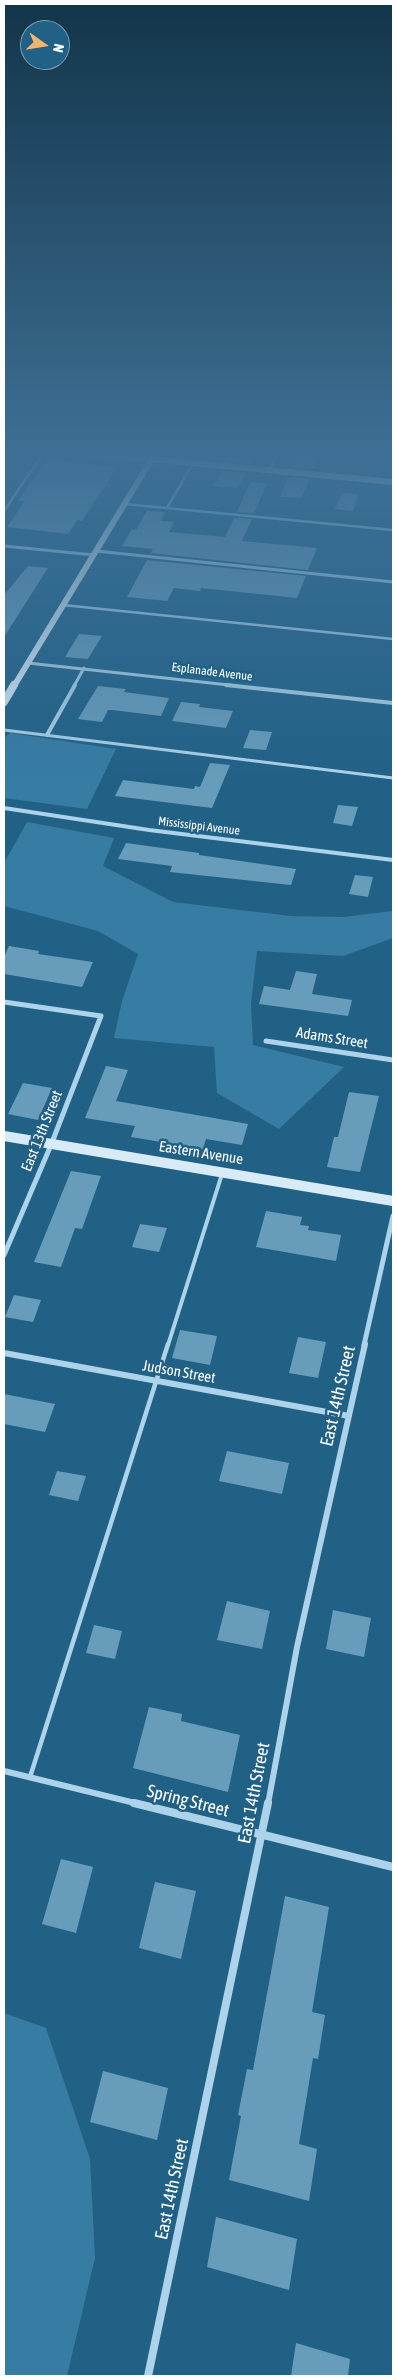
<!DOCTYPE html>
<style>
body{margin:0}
#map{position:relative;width:397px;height:2380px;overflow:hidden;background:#226186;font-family:"Asap Condensed",sans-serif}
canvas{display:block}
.frame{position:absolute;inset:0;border:5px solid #fff;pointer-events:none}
.north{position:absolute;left:20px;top:20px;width:50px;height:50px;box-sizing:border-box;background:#226186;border:1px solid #7aa0b6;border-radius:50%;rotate:103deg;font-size:14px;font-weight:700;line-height:20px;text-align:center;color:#fff}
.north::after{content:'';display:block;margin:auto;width:18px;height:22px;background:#f5b46e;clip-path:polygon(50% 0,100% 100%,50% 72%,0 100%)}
</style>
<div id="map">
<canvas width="397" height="2380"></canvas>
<div class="frame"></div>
<div class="north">N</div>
</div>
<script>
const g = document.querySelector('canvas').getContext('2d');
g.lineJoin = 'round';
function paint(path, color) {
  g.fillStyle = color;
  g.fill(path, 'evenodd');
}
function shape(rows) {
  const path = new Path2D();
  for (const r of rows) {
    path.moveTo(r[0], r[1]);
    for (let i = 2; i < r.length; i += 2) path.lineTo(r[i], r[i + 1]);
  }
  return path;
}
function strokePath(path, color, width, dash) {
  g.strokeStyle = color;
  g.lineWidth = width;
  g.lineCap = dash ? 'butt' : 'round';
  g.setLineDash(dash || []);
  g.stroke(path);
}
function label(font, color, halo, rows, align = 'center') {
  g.font = font + ' "Asap Condensed",sans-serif';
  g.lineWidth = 5;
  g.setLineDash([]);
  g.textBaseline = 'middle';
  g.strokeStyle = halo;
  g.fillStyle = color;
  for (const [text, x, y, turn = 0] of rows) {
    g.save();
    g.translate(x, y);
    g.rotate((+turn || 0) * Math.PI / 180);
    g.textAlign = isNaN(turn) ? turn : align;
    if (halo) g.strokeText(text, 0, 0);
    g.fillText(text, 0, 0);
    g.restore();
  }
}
const green = shape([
 [10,733,116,749,87,809,4,798,4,739],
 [27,822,114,838,103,866,173,902,291,916,343,917,393,911,393,938,343,956,257,951,251,1004,253,1045,344,1067,279,1129,217,1093,214,1047,114,1038,122,1001,138,954,98,931,4,906,4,863],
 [4,2013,46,2028,90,2159,95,2258,67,2376,4,2376]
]);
const building = shape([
 [232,452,256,452,251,464,227,461],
 [301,452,321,453,314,469,294,468],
 [48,460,117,467,82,521,77,520,68,534,7,527,25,501,18,501],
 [222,471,246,473,238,488,214,486],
 [289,477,310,479,301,498,280,497],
 [250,482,267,484,254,513,237,512],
 [342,493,359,494,353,511,335,509],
 [147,511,165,512,161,521,174,522,169,532,225,537,234,518,252,519,242,541,317,548,308,570,151,553,153,549,122,546,132,529,136,530],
 [147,560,306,576,297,598,201,588,200,591,174,588,167,601,127,597],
 [28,566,48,568,4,637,4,595],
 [79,634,102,636,88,659,65,657],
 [98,686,126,689,124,692,169,698,161,716,113,710,108,710,102,722,78,719],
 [181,702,200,704,199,707,233,711,226,728,172,721],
 [250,730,272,732,266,750,243,748],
 [210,763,230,765,212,808,115,796,123,780,194,789,195,786,200,787],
 [338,805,358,807,352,826,333,823],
 [126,843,199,853,199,855,296,869,291,885,170,872,172,866,118,859],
 [355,875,373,877,368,897,349,894],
 [9,946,39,951,38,954,93,962,82,987,4,974,4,957],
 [296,971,317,974,312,994,352,1000,348,1016,259,1004,264,986,290,990],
 [106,1066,128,1070,116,1101,248,1124,242,1145,206,1139,203,1149,131,1137,135,1126,85,1118],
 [23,1083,52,1088,38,1120,8,1114],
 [349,1092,379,1096,360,1172,327,1167,334,1137,338,1137],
 [71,1171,101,1176,82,1229,75,1228,61,1267,34,1262],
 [266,1211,302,1217,300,1225,309,1226,308,1230,341,1235,336,1261,256,1247],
 [140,1224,167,1228,159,1252,132,1247],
 [14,1295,41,1300,33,1322,5,1317],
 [180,1330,217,1336,210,1365,172,1358],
 [298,1337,326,1342,318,1378,289,1373],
 [4,1394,55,1404,45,1432,4,1424],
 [227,1451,289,1463,282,1494,219,1481],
 [57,1471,86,1476,78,1501,49,1495],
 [227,1601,270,1611,262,1649,217,1640],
 [333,1610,371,1618,364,1657,326,1649],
 [94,1625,122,1631,115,1659,86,1653],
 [149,1707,182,1714,181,1721,240,1735,228,1792,133,1768],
 [61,1859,93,1867,76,1933,42,1924],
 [155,1882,196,1891,181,1959,139,1948],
 [285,1896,329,1907,312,2012,325,2015,318,2059,313,2058,299,2144,317,2149,309,2201,229,2180,241,2116,238,2115,247,2069,253,2070],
 [103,2071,168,2088,157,2140,90,2122],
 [216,2217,297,2239,289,2290,207,2267],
 [296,2343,350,2359,348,2376,291,2376]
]);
const laneFar3 = shape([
 [125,504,393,530],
 [167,508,193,463],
 [4,511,44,452],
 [63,605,393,639]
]);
const laneFar2 = shape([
 [4,730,393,778]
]);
const laneFar1 = shape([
 [168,1345,222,1174]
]);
const lane = shape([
 [30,1777,168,1344]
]);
const streetFar4 = shape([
 [269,471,278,452],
 [4,546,94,555],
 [96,551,393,582],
 [28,663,238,686],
 [74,686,84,668]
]);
const streetFar3 = shape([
 [226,685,393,703],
 [47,735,75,685],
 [4,808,149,830,393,860]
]);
const streetFar2 = shape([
 [4,1002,101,1016,51,1145,4,1255],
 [266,1041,393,1060],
 [364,1345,393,1216]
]);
const streetFar1 = shape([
 [4,1353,349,1416],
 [4,1771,139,1804],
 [268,1804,297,1647,365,1344]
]);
const street = shape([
 [134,1803,393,1867],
 [148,2376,268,1803]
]);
const secondaryFar2 = shape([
 [76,452,393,482],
 [14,686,156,452]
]);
const secondaryFar1 = shape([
 [4,702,14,685]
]);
const secondary = shape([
 [4,1136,393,1201]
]);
const farStreetnames = [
 ["Esplanade Avenue",212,672,7],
 ["Mississippi Avenue",199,826,7]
];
const streetNames = [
 ["Adams Street",332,1038,9],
 ["East 13th Street",42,1131,-68],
 ["Eastern Avenue",201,1153,9],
 ["Judson Street",179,1372,10]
];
const nearStreetnames = [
 ["East 14th Street",338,1396,-77],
 ["East 14th Street",254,1793,-79],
 ["Spring Street",188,1801,14],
 ["East 14th Street",172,2189,-78]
];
paint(green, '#367ca3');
paint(building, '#679dbb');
strokePath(laneFar3, '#acd3e9', 2.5);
strokePath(laneFar2, '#acd3e9', 3);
strokePath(laneFar1, '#acd3e9', 4);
strokePath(lane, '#acd3e9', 4.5);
strokePath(streetFar4, '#acd3e9', 3);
strokePath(streetFar3, '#acd3e9', 4);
strokePath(streetFar2, '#acd3e9', 5);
strokePath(streetFar1, '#acd3e9', 6);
strokePath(street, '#acd3e9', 8);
strokePath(secondaryFar2, '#d7ebf7', 6);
strokePath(secondaryFar1, '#d7ebf7', 8);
strokePath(secondary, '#d7ebf7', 10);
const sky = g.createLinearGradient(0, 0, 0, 785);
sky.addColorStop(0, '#13354a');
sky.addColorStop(0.58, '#3e7095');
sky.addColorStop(1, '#3e709500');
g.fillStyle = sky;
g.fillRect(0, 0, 397, 785);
label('12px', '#fff', '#226186', farStreetnames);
label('15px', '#fff', '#226186', streetNames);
label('18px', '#fff', '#226186', nearStreetnames);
</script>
